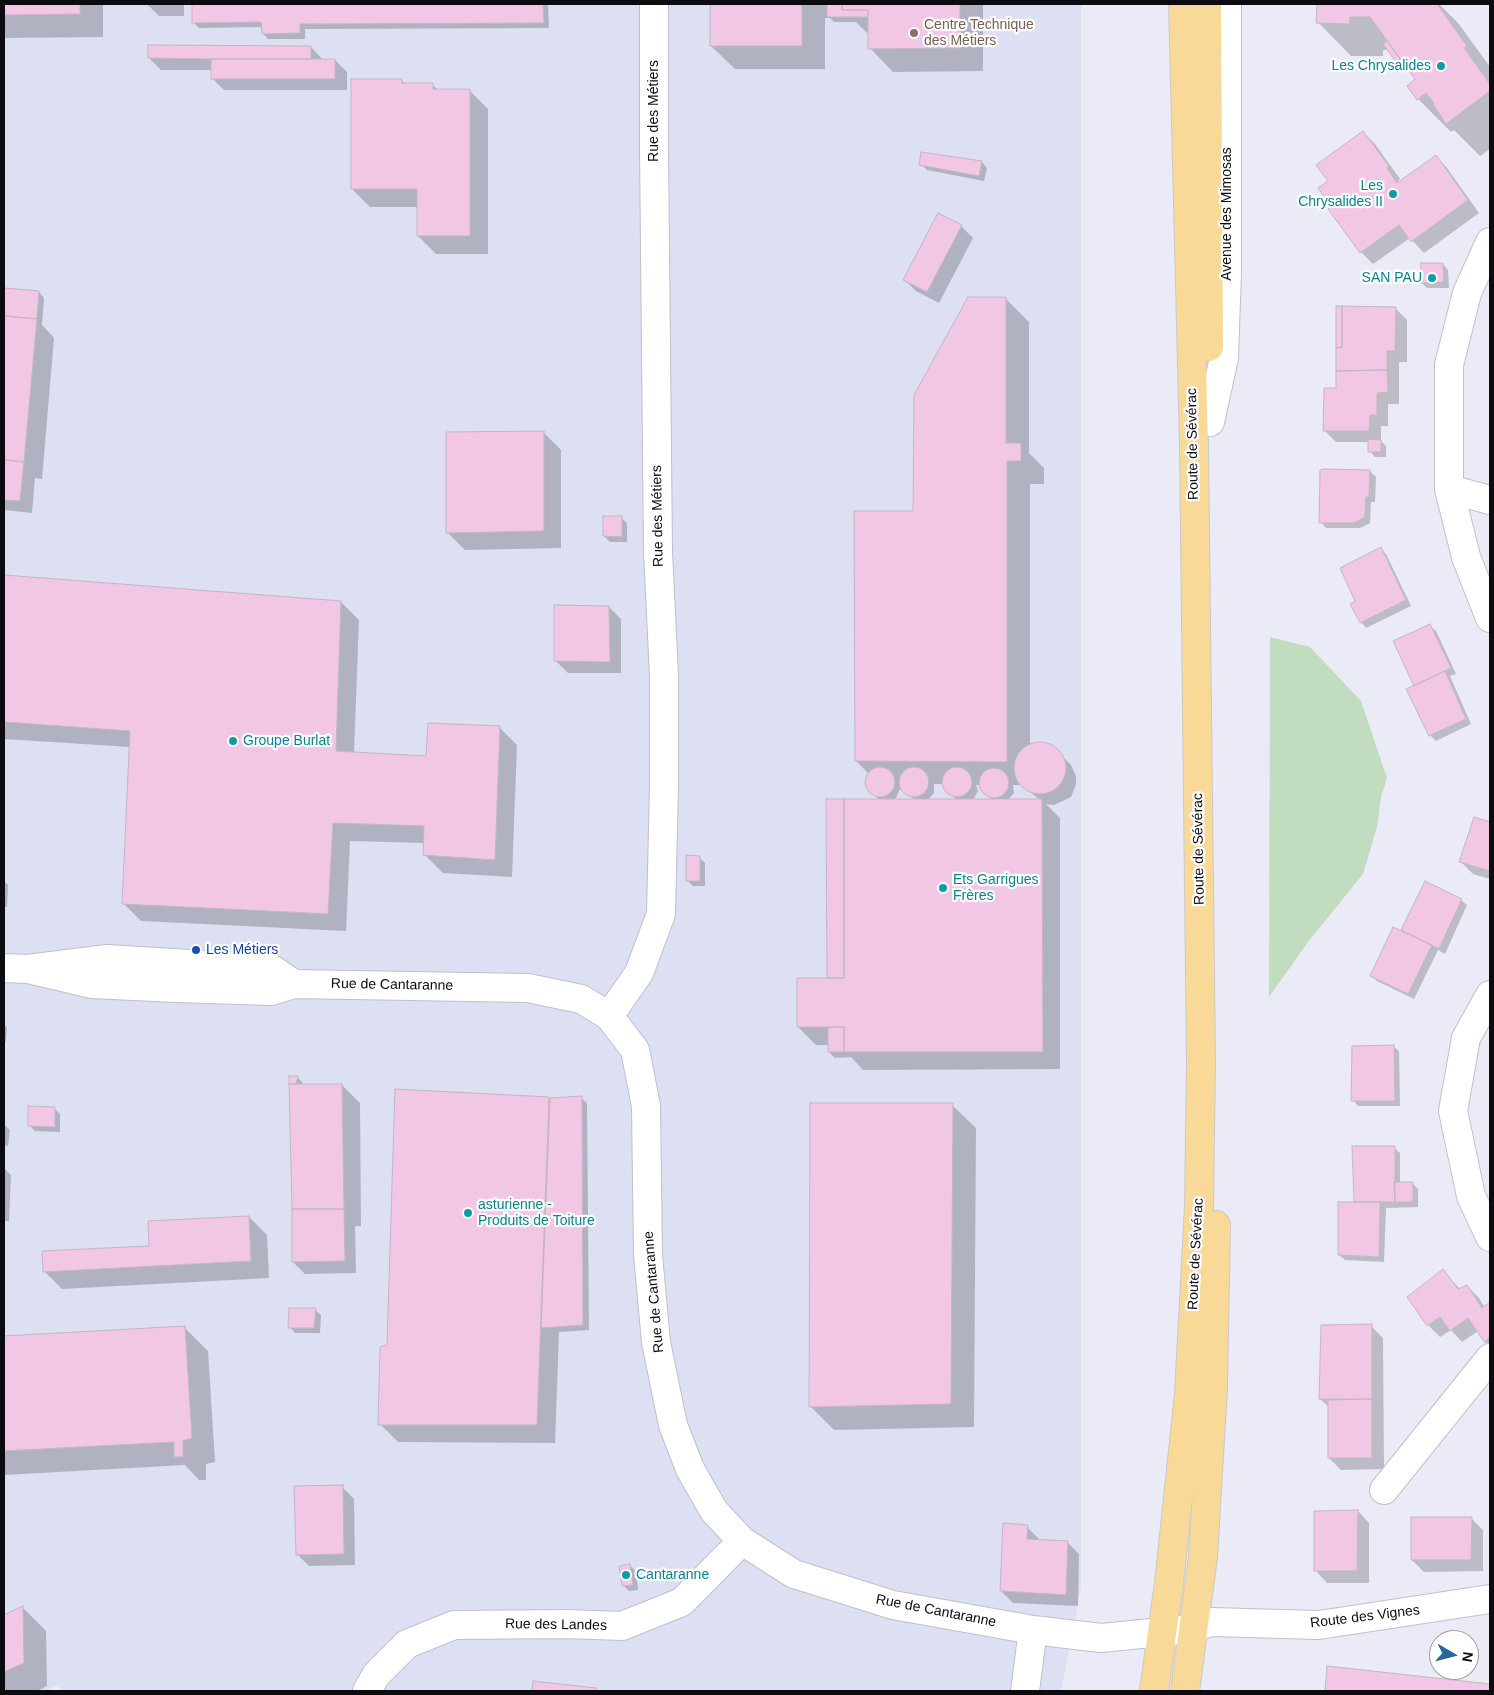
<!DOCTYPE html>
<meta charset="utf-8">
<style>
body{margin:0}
#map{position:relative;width:1494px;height:1695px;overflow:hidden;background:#eaebf7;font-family:Arial,sans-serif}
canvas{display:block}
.frame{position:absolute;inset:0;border:5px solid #0c0c10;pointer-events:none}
.north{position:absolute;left:1429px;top:1630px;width:50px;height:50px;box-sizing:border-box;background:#fff;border:1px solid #9e9e9f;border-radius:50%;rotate:98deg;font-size:14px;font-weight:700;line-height:20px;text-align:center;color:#0c0c10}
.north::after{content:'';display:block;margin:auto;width:18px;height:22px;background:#2a659c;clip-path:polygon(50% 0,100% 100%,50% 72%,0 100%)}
</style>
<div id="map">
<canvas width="1494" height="1695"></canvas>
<div class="frame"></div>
<div class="north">N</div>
</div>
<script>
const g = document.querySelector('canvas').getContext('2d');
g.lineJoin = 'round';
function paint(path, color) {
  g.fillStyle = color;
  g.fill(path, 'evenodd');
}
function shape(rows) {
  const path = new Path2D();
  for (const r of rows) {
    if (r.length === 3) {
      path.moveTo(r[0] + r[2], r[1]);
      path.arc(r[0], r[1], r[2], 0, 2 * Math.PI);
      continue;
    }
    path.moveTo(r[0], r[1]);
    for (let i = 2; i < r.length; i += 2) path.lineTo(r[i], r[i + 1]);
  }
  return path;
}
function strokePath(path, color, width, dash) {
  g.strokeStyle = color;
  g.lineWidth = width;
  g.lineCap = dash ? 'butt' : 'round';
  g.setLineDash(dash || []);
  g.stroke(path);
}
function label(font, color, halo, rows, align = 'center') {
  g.font = font + ' Arial,sans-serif';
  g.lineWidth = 4.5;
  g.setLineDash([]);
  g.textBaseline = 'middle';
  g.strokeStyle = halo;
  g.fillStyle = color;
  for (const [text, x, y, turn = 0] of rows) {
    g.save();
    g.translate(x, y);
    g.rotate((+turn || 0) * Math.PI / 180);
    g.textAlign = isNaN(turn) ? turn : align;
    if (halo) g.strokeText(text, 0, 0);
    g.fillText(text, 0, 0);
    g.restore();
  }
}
const built = shape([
 [4,4,1081,4,1081,1589,1061,1691,64,1691,58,1685,45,1691,4,1691]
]);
const green = shape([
 [1270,637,1310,647,1361,701,1387,778,1381,797,1377,827,1363,874,1308,942,1269,997]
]);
const shadow = shape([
 [4,4,103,4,103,37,4,38],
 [147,4,184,4,184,16,159,16],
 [194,4,548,4,549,28,305,29,305,39,268,39,263,33,262,27,199,28,193,22],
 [711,4,983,4,983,71,893,72,870,48,869,33,867,33,856,22,834,22,830,18,825,18,825,69,735,69,711,46],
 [1318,4,1439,4,1459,24,1490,67,1490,149,1480,156,1454,130,1451,132,1418,99,1417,80,1406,65,1403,67,1389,50,1383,50,1383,56,1351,56,1318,22],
 [311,47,323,60,335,60,347,72,347,90,224,90,212,78,212,70,161,70,149,58],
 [401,80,406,84,432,84,439,91,470,91,488,109,488,254,436,254,418,236,418,207,370,207,352,189],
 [1363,132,1375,144,1400,179,1398,181,1399,183,1436,156,1447,168,1479,213,1424,253,1410,238,1373,264,1361,252,1330,209,1333,206,1329,181],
 [922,153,982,162,987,168,984,181,927,170,921,164],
 [961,226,973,238,939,303,916,291,904,279],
 [1443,264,1448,270,1449,288,1427,288,1421,282],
 [4,289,39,292,44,298,42,325,54,338,42,479,35,478,32,513,4,510],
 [1006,299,1029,322,1029,453,1044,468,1044,484,1030,484,1030,745,1042,743,1053,747,1071,765,1076,776,1076,784,1071,797,1054,805,1046,804,1060,818,1060,1069,863,1070,851,1057,835,1058,829,1052,829,1045,816,1045,798,1027,830,979,879,800,867,786,869,774,856,761,915,513],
 [900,782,903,790,915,800,891,800,896,798,900,789],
 [934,784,945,784,946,790,957,800,927,800,934,793],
 [976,785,980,785,992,800,973,800,978,791],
 [1013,785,1022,785,1040,800,1008,800,1014,793],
 [1395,308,1407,320,1407,362,1399,362,1399,404,1388,404,1388,426,1381,426,1381,441,1386,446,1386,457,1375,457,1370,451,1369,442,1336,442,1324,430,1337,389],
 [543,432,561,450,561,548,465,550,447,532],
 [1370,471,1376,477,1375,502,1371,502,1370,523,1360,528,1326,528,1321,522],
 [621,518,627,523,627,542,610,542,604,536],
 [1381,549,1386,554,1411,606,1366,628,1361,622,1357,601],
 [4,573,7,576,341,602,359,620,354,753,427,757,499,727,517,745,512,877,443,873,425,855,425,843,350,841,346,931,141,921,123,903,130,747,4,739],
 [609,607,621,619,621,673,568,673,556,661],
 [1430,626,1436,631,1456,674,1450,676,1471,724,1436,741,1430,735,1416,687],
 [1474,819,1490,823,1490,879,1473,874,1461,862],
 [699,857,705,863,705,886,693,886,687,880],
 [4,881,8,885,7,907,4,907],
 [1425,883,1461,900,1467,905,1445,954,1438,950,1414,999,1377,981,1372,976,1402,932],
 [4,1024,7,1027,6,1041,4,1041],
 [1393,1046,1399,1051,1400,1106,1358,1106,1353,1100],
 [290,1077,297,1077,303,1083,302,1086,342,1085,360,1103,361,1226,355,1226,356,1273,305,1274,293,1262],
 [549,1098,550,1099,581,1098,587,1103,589,1330,559,1332,555,1443,398,1442,380,1424,388,1346],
 [952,1105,976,1128,974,1427,834,1430,811,1407],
 [54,1108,60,1114,60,1132,35,1131,29,1125],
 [4,1124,10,1130,8,1146,4,1145],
 [1394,1148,1400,1153,1400,1183,1412,1183,1418,1189,1418,1207,1386,1208,1384,1262,1345,1260,1339,1255,1355,1204],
 [4,1168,11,1175,9,1221,4,1221],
 [249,1217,267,1235,269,1278,62,1289,44,1271,150,1247],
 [1443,1271,1460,1289,1467,1286,1479,1298,1485,1308,1490,1304,1490,1347,1478,1331,1462,1342,1451,1330,1440,1337,1428,1325],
 [315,1310,321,1315,320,1333,295,1333,290,1327],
 [1371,1326,1383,1338,1384,1469,1341,1470,1329,1458,1329,1407,1320,1399],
 [184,1327,208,1351,215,1462,206,1464,206,1480,199,1480,185,1465,4,1475,4,1337],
 [342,1487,354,1499,355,1565,309,1566,297,1554],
 [1358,1511,1369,1523,1369,1583,1327,1583,1316,1571],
 [1471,1518,1483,1530,1483,1571,1424,1572,1412,1560],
 [1027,1527,1039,1539,1039,1541,1067,1542,1079,1554,1078,1606,1013,1603,1001,1591],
 [630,1566,636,1571,638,1590,629,1591,623,1585],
 [23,1608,46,1631,47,1686,37,1691,4,1691,4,1617],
 [1328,1667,1490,1685,1490,1691,1326,1691],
 [534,1683,595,1689,597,1691,533,1691]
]);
const building = shape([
 [4,4,80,4,80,14,4,15,4,4],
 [192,4,543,4,544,23,300,24,300,33,262,34,261,22,192,23,192,4],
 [710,4,802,4,802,46,710,46,710,4],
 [827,4,842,4,842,10,868,10,868,17,827,17,827,4],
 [842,4,960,4,960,48,868,49,868,10,842,10,842,4],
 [1317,4,1437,4,1467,46,1464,48,1490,84,1490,91,1446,124,1433,104,1434,103,1426,93,1417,100,1407,86,1415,79,1370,17,1350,17,1350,24,1316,23,1317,4],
 [1387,41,1400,59,1396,62,1383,44,1387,41],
 [148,45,311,46,311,59,211,59,148,58,148,45],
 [211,59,335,59,335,79,211,79,211,59],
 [351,79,402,79,402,83,433,83,433,89,470,89,470,236,417,236,417,189,351,189,351,79],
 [1363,131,1389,166,1387,168,1397,183,1436,155,1468,200,1411,242,1399,225,1360,253,1328,209,1331,206,1318,188,1328,181,1316,165,1363,131],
 [921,152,982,161,979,176,919,165,921,152],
 [938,213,962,225,927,292,903,280,938,213],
 [1421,263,1443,263,1444,282,1420,283,1421,263],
 [4,288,39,291,37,319,4,316,4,288],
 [968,297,1006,297,1006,443,1021,443,1021,461,1007,461,1007,762,855,761,854,511,913,511,914,395,968,297],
 [1336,306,1342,306,1342,347,1336,348,1336,306],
 [1342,306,1396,307,1395,351,1387,351,1387,370,1336,371,1336,348,1342,347,1342,306],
 [4,316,37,319,24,462,4,460,4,316],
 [1387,370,1388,392,1377,393,1377,415,1370,415,1369,431,1323,431,1324,388,1336,388,1336,371,1387,370],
 [544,431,544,531,446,533,446,432,544,431],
 [1368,439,1381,440,1381,452,1368,452,1368,439],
 [4,460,24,462,20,501,4,500,4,460],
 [1325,469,1370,470,1369,497,1366,497,1365,517,1354,523,1319,523,1320,470,1325,469],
 [603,516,622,516,622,537,603,536,603,516],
 [1381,547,1406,600,1360,623,1350,604,1355,601,1340,568,1381,547],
 [4,575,341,601,336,751,426,756,428,723,500,726,495,860,423,855,424,826,333,823,328,914,122,904,130,731,4,722,4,575],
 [554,605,609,606,610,662,554,661,554,605],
 [1430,624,1451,668,1414,686,1393,641,1430,624],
 [1445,671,1466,719,1429,736,1406,689,1445,671],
 [1040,768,26],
 [957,782,15],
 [914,782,15],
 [880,782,15],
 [994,783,15],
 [826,799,844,799,844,978,827,978,826,799],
 [844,799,1042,799,1043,1052,844,1052,844,1027,797,1027,797,978,844,978,844,799],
 [1474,817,1490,822,1490,871,1459,862,1474,817],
 [686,855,700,856,700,881,686,881,686,855],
 [1425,881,1462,899,1439,949,1401,930,1425,881],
 [1393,927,1432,945,1408,994,1370,976,1393,927],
 [828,1027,844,1027,844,1052,828,1052,828,1027],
 [1394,1045,1395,1101,1351,1101,1352,1046,1394,1045],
 [289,1076,298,1076,296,1084,289,1084,289,1076],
 [289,1084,342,1084,344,1209,292,1209,289,1084],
 [395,1089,549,1097,537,1425,378,1425,380,1347,387,1345,395,1089],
 [582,1096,583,1325,541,1328,550,1098,582,1096],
 [810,1103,953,1103,951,1404,809,1407,810,1103],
 [28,1106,55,1107,55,1127,28,1126,28,1106],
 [1352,1146,1395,1146,1395,1202,1354,1202,1352,1146],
 [1394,1182,1413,1182,1413,1202,1395,1202,1394,1182],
 [1338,1202,1380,1202,1379,1257,1338,1255,1338,1202],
 [292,1209,344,1209,345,1261,292,1262,292,1209],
 [249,1216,251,1261,43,1272,42,1251,149,1246,148,1221,249,1216],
 [1443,1269,1458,1289,1467,1285,1482,1308,1490,1302,1490,1336,1485,1343,1468,1318,1450,1331,1440,1317,1427,1326,1407,1297,1443,1269],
 [289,1308,316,1308,314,1328,288,1328,289,1308],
 [1372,1324,1372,1399,1319,1399,1321,1325,1372,1324],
 [185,1326,192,1438,183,1441,183,1457,174,1457,174,1442,4,1451,4,1336,185,1326],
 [1372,1399,1372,1458,1328,1458,1328,1400,1372,1399],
 [343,1485,344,1554,296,1555,294,1486,343,1485],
 [1358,1510,1357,1571,1314,1571,1314,1511,1358,1510],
 [1411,1517,1472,1517,1471,1560,1411,1560,1411,1517],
 [1003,1523,1028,1525,1027,1539,1068,1541,1066,1595,1000,1591,1003,1523],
 [630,1564,633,1585,622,1586,619,1566,630,1564],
 [23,1606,24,1663,4,1672,4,1615,23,1606],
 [1327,1666,1490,1684,1490,1691,1325,1691,1327,1666],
 [533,1681,596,1688,596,1691,532,1691,533,1681]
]);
const minor = shape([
 [1490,242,1467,293,1449,365,1449,489,1466,557,1490,618],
 [1210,422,1224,358,1227,273,1227,4],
 [1449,489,1490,500],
 [4,968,28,969,107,959,272,969,294,984],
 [28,969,91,984,177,988,271,991,294,984,528,988,581,999,609,1016,635,1050,646,1106,648,1255,656,1342,673,1425,690,1469,714,1511,742,1541,794,1574,893,1605,1033,1630,1101,1638,1181,1630,1193,1628,1211,1622,1319,1625,1490,1599],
 [1490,995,1466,1038,1453,1111,1471,1196,1490,1237],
 [609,1016,639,973,661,914,664,785,664,676,658,552,654,149,654,4],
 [1384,1490,1490,1358],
 [367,1691,376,1675,407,1644,454,1625,566,1624,622,1626,682,1602,742,1541],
 [1025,1691,1033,1630]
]);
const major = shape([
 [1207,4,1209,347],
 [1154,1691,1169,1583,1189,1394,1199,1206,1201,1063,1194,445,1183,4],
 [1185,1691,1203,1557,1213,1387,1216,1225]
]);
const markers = [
 [914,33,5,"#8d6e63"],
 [1441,66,5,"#0f9aa8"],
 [1393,194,5,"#0f9aa8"],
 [1432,278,5,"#0f9aa8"],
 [233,741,5,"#0f9aa8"],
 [943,888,5,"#0f9aa8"],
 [196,950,5,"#1a4fb4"],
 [468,1213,5,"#0f9aa8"],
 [626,1575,5,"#0f9aa8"]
];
const educationNames = [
 ["Centre Technique",924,25],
 ["des Métiers",924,41]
];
const cultureNames = [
 ["Les Chrysalides",1431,66,"right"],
 ["Les",1383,186,"right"],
 ["Chrysalides II",1383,202,"right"],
 ["SAN PAU",1422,278,"right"],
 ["Groupe Burlat",243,741],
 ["Ets Garrigues",953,880],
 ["Frères",953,896],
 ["asturienne -",478,1205],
 ["Produits de Toiture",478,1221],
 ["Cantaranne",636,1575]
];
const streetNames = [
 ["Rue des Métiers",654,111,-90],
 ["Avenue des Mimosas",1227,214,-90],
 ["Route de Sévérac",1193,444,-91],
 ["Rue des Métiers",658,516,-91],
 ["Route de Sévérac",1199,849,-91],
 ["Rue de Cantaranne",392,985,1],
 ["Route de Sévérac",1196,1254,-87],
 ["Rue de Cantaranne",654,1292,-95],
 ["Rue de Cantaranne",936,1611,11],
 ["Route des Vignes",1365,1617,-7],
 ["Rue des Landes",556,1625,1]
];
const transitNames = [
 ["Les Métiers",206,950]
];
paint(built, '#dddff2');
paint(green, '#c2dcbf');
paint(shadow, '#0003');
paint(building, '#f2c6e5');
strokePath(building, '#c3b8bf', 1);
strokePath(minor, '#bfc0cc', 30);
strokePath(major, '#cacaca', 30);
strokePath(minor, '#fff', 28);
strokePath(major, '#f8d998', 28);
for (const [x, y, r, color] of markers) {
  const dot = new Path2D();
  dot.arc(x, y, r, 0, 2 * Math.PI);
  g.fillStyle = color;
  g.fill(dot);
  strokePath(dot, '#fff', 2);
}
label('14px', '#785e54', '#fff', educationNames, 'left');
label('14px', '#0d838f', '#fff', cultureNames, 'left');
label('14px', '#0c0c10', '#fff', streetNames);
label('14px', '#164399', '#fff', transitNames, 'left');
</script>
